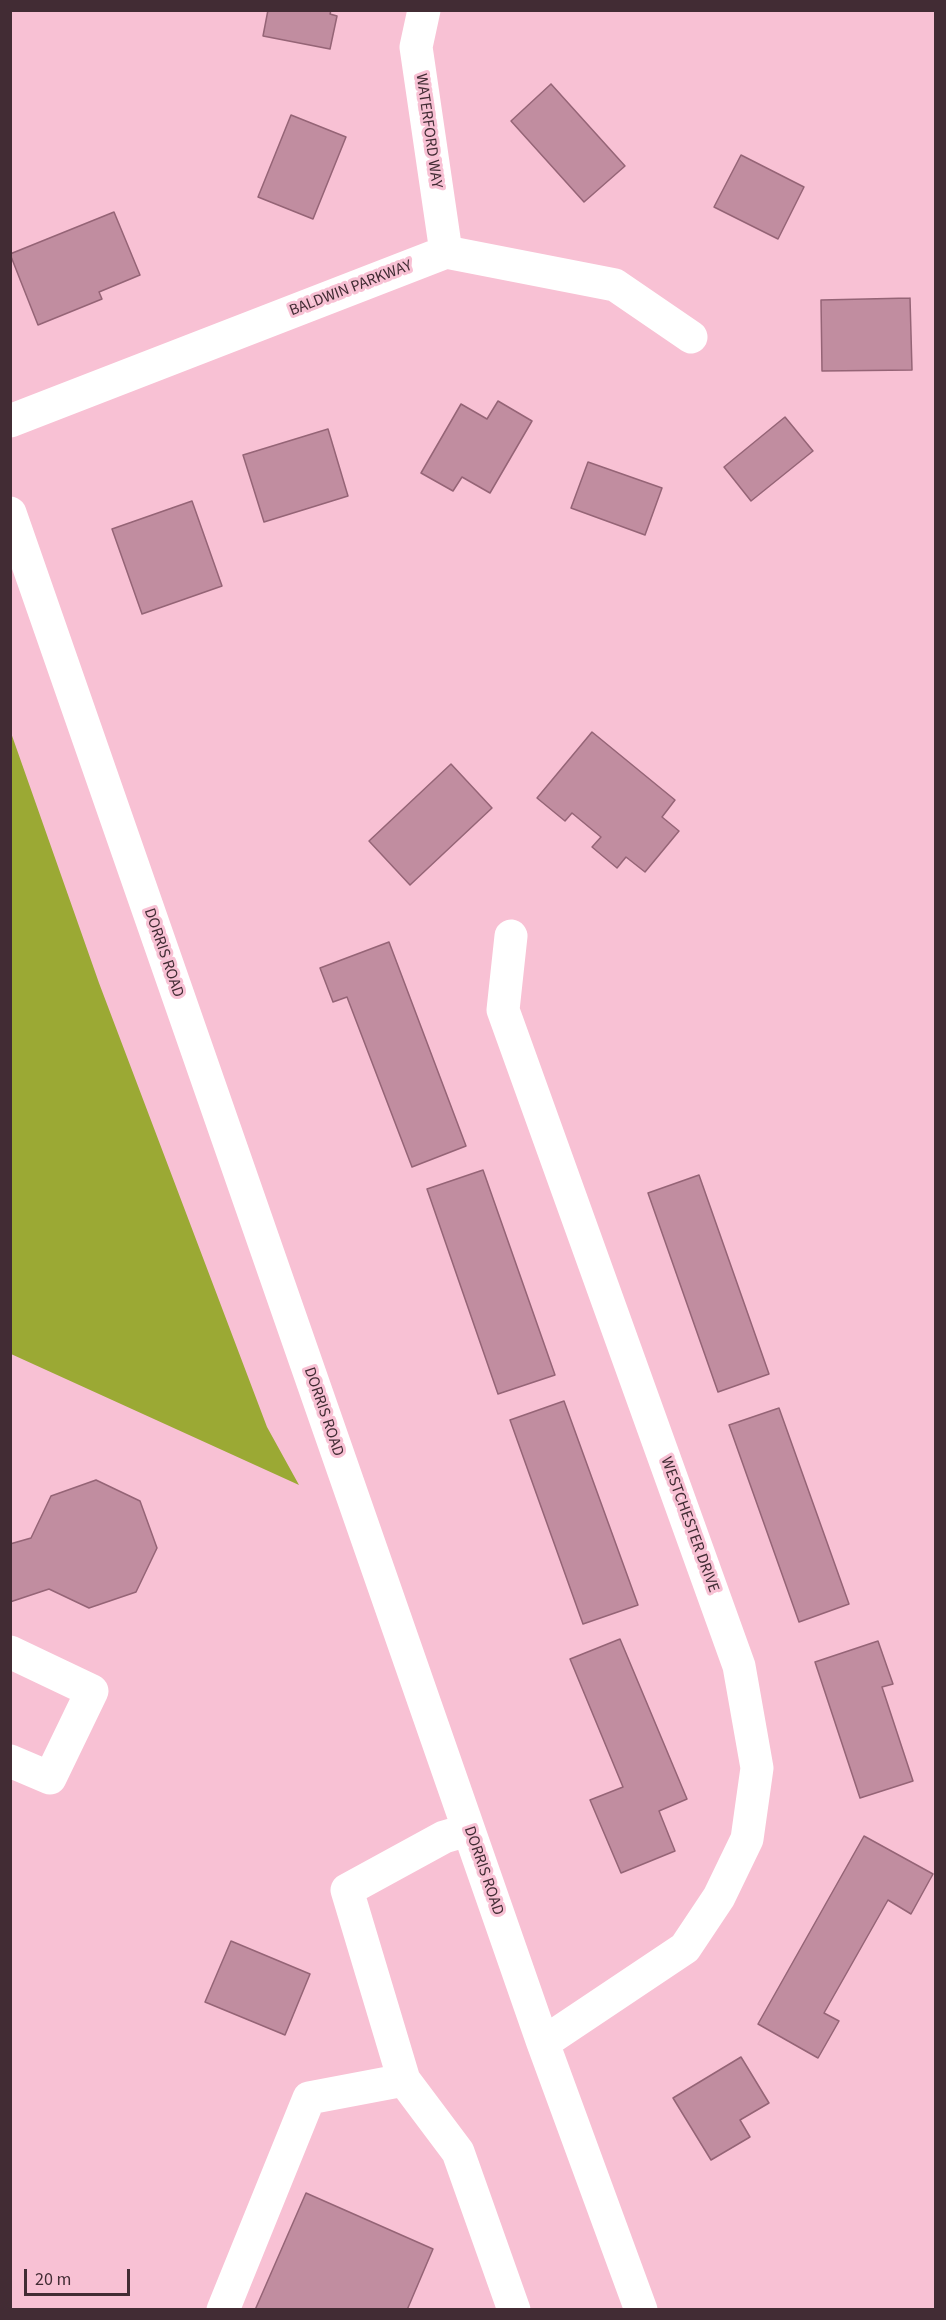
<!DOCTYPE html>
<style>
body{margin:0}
#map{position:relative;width:946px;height:2320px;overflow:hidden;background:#f8c1d4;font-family:"Source Sans 3",sans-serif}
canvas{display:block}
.frame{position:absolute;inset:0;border:12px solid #422c34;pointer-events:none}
.scale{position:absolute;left:24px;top:2269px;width:106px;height:27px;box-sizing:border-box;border:3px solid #422c34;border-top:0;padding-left:8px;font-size:18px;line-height:21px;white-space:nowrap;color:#422c34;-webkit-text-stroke:4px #f8c1d4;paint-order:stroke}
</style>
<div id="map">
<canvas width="946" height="2320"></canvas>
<div class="frame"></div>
<div class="scale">20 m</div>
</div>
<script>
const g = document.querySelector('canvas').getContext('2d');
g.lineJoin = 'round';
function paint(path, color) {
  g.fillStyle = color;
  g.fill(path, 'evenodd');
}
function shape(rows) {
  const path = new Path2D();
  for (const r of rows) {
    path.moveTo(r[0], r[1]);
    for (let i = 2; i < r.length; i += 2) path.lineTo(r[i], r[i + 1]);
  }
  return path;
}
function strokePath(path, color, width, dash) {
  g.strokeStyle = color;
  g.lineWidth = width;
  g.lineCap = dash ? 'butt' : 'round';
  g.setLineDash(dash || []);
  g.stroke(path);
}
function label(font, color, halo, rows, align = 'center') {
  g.font = font + ' "Source Sans 3",sans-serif';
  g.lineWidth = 6;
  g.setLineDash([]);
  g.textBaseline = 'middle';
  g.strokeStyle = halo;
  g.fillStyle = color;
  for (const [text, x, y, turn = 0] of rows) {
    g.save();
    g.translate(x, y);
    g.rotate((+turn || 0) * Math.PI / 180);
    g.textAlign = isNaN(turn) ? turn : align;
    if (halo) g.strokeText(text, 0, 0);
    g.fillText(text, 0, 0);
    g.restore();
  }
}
const forest = shape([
 [10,730,99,983,267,1427,299,1485,11,1354]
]);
const building = shape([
 [268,10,331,10,330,14,337,16,330,49,263,36,268,10],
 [551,84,625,166,584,202,511,121,551,84],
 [291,115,346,137,313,219,258,197,291,115],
 [741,155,804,187,778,239,714,207,741,155],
 [114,212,140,275,99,292,102,299,38,325,10,254,114,212],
 [910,298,912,370,822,371,821,300,910,298],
 [498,401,532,421,490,493,462,477,453,491,421,473,461,404,487,419,498,401],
 [785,417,813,451,751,501,724,467,785,417],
 [328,429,348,496,264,522,243,455,328,429],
 [588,462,662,488,645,535,571,508,588,462],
 [192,501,222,586,142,614,112,529,192,501],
 [592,732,675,800,662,817,679,831,645,872,626,857,617,868,592,847,601,837,572,813,565,821,537,798,592,732],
 [451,764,492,808,410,885,369,841,451,764],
 [389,942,466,1146,412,1167,347,997,333,1002,320,968,389,942],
 [483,1170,555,1375,498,1394,427,1189,483,1170],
 [699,1175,769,1374,718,1392,648,1193,699,1175],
 [564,1401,638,1605,583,1624,510,1420,564,1401],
 [779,1408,849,1604,799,1622,729,1425,779,1408],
 [96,1480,140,1501,157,1548,136,1592,89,1608,49,1589,10,1602,10,1544,31,1538,51,1496,96,1480],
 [620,1639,687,1799,659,1811,675,1851,621,1873,590,1800,623,1787,570,1659,620,1639],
 [878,1641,893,1684,882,1687,913,1781,860,1798,815,1662,878,1641],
 [864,1836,933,1874,911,1914,888,1900,824,2013,839,2021,818,2058,758,2024,864,1836],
 [231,1941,310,1974,285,2035,205,2002,231,1941],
 [741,2057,769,2103,740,2120,750,2137,711,2160,673,2098,741,2057],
 [306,2193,433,2249,407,2310,255,2310,306,2193]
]);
const minor = shape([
 [424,10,416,47,446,252],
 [10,421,446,252,615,285,691,337],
 [10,513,543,2043,641,2310],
 [511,936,503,1010,739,1666,757,1768,747,1839,719,1897,685,1948,543,2043],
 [10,1652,92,1691,50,1778,10,1761],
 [404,2080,347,1890,444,1837,468,1830],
 [223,2310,309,2098,404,2080,458,2152,514,2310]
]);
const streetNames = [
 ["WATERFORD WAY",428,131,82],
 ["BALDWIN PARKWAY",351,289,-21],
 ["DORRIS ROAD",163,953,71],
 ["DORRIS ROAD",323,1412,71],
 ["WESTCHESTER DRIVE",689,1525,70],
 ["DORRIS ROAD",483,1871,71]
];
paint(forest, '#9ba934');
paint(building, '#c18da0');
strokePath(building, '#956476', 1.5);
strokePath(minor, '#fff', 33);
label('16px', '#422c34', '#f8c1d4', streetNames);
</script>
